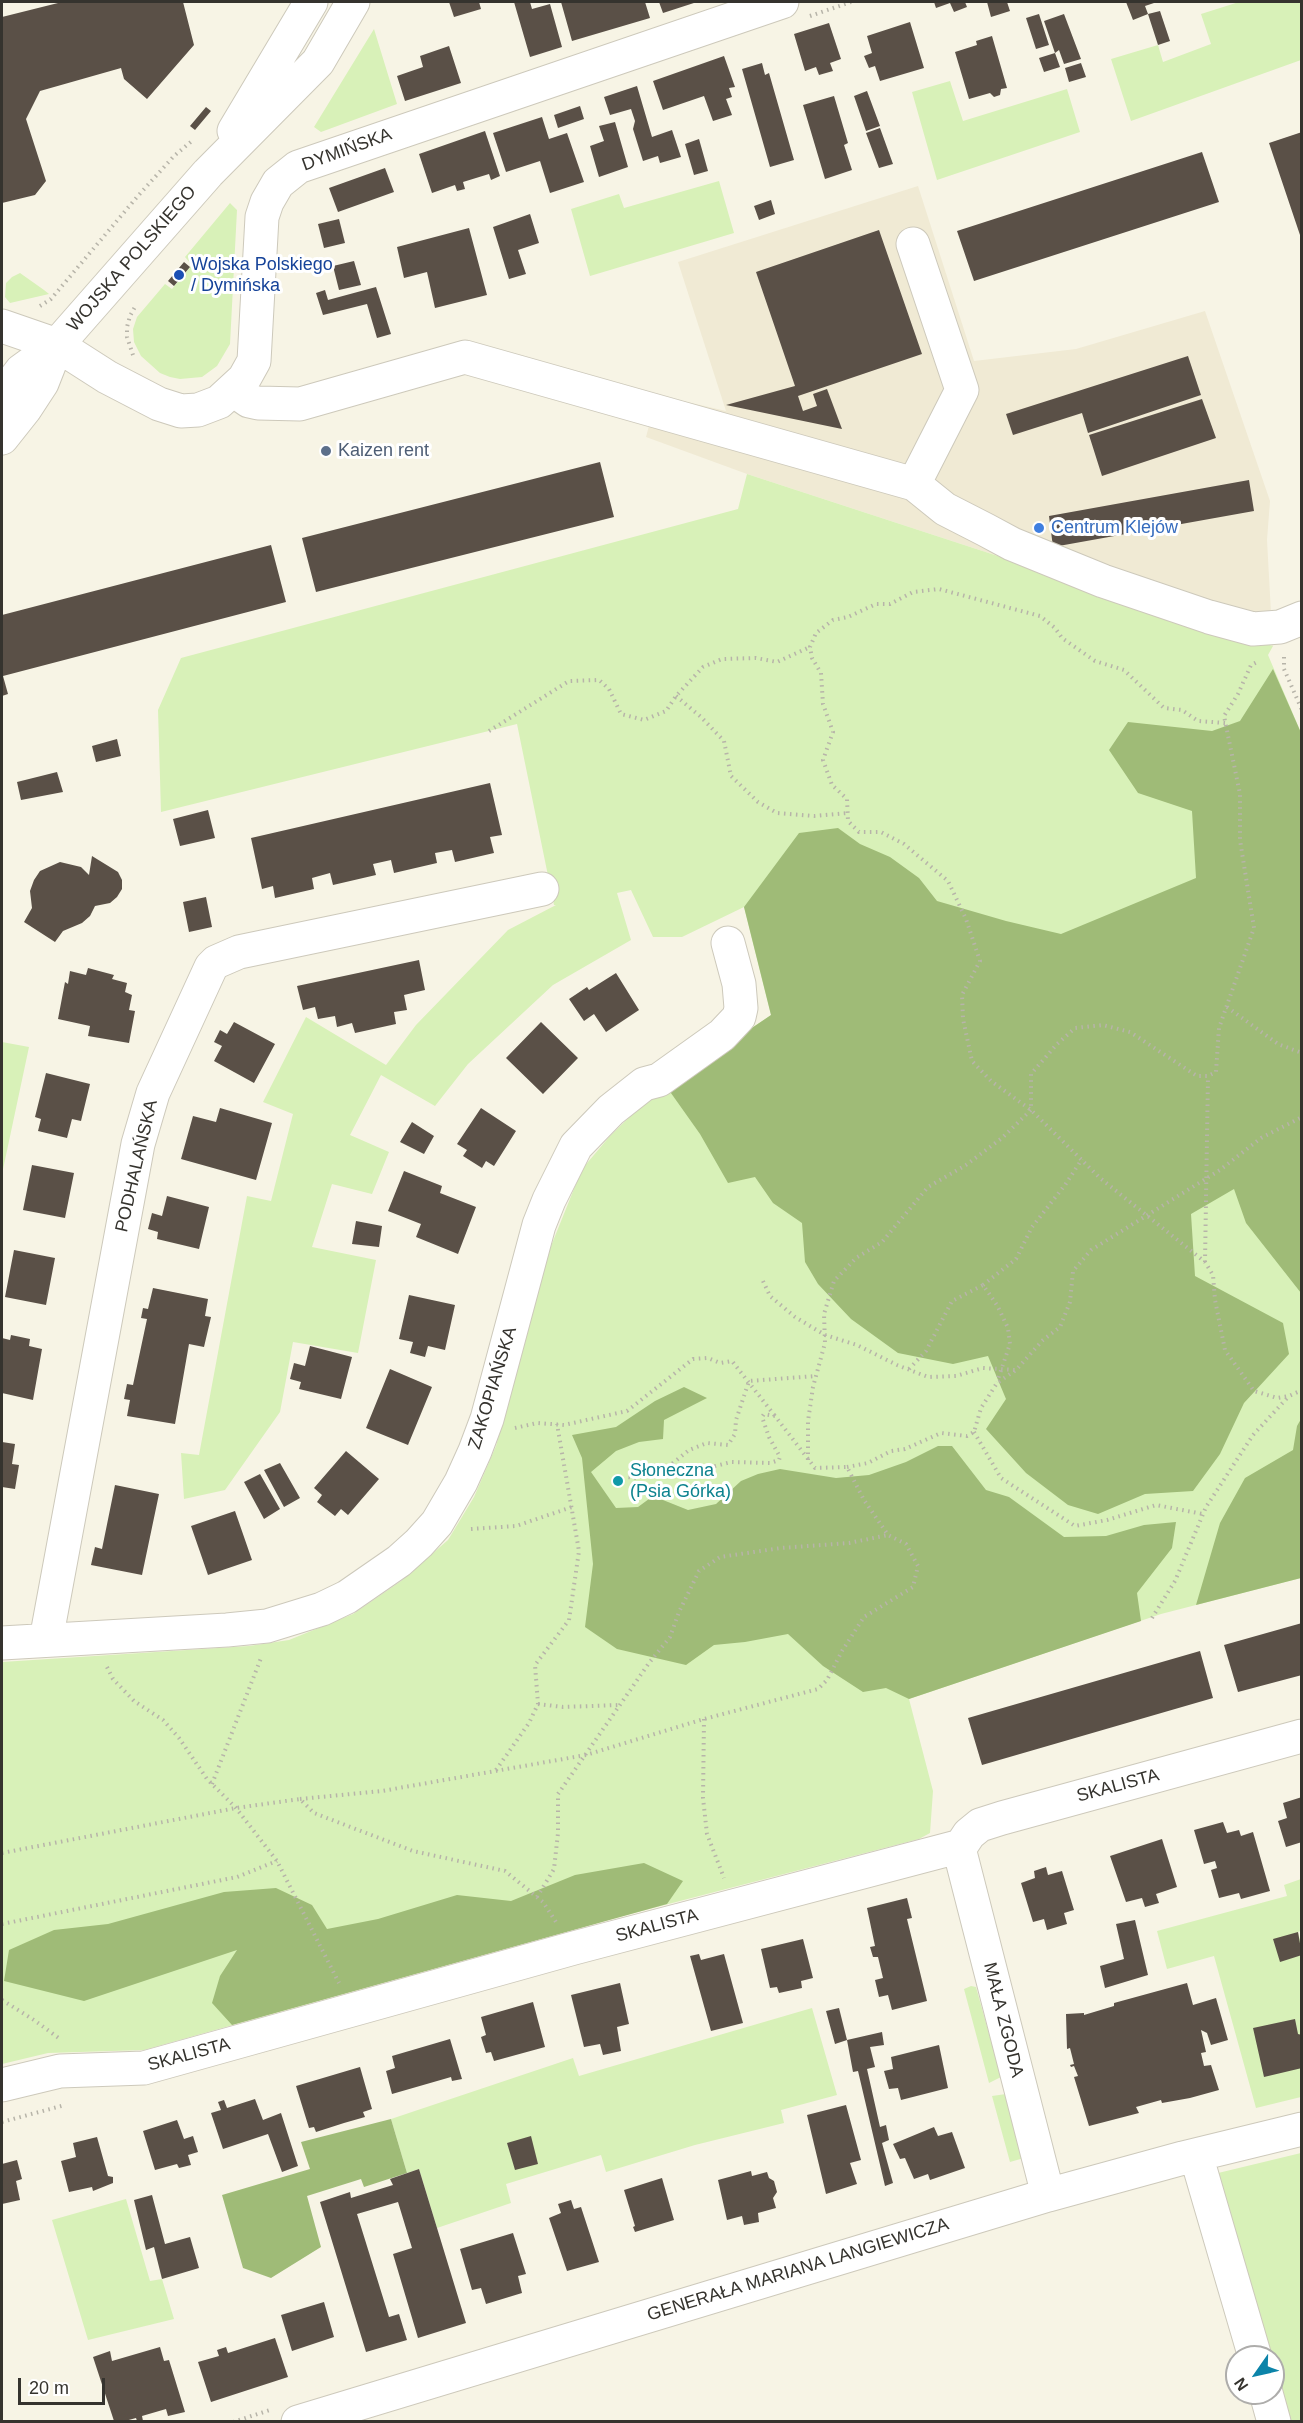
<!DOCTYPE html>
<meta charset="utf-8">
<style>
body{margin:0}
#map{position:relative;width:1303px;height:2423px;overflow:hidden;background:#f7f4e5;font-family:Arial,sans-serif}
canvas{display:block}
.frame{position:absolute;inset:0;border:3px solid #35332e;pointer-events:none}
.north{position:absolute;left:1225px;top:2345px;width:60px;height:60px;box-sizing:border-box;background:#fff;border:2px solid #aeadab;border-radius:50%;rotate:236deg;font-size:16px;font-weight:700;line-height:24px;text-align:center;color:#35332e}
.north::after{content:'';display:block;margin:auto;width:21px;height:27px;background:#0c84a9;clip-path:polygon(50% 0,100% 100%,50% 72%,0 100%)}
.scale{position:absolute;left:18px;top:2378px;width:87px;height:27px;box-sizing:border-box;border:3px solid #35332e;border-top:0;padding-left:8px;font-size:18px;line-height:21px;white-space:nowrap;color:#35332e;-webkit-text-stroke:4px #fff;paint-order:stroke}
</style>
<div id="map">
<canvas width="1303" height="2423"></canvas>
<div class="frame"></div>
<div class="north">N</div>
<div class="scale">20 m</div>
</div>
<script>
const g = document.querySelector('canvas').getContext('2d');
g.lineJoin = 'round';
function paint(path, color) {
  g.fillStyle = color;
  g.fill(path, 'evenodd');
}
function shape(rows) {
  const path = new Path2D();
  for (const r of rows) {
    path.moveTo(r[0], r[1]);
    for (let i = 2; i < r.length; i += 2) path.lineTo(r[i], r[i + 1]);
  }
  return path;
}
function strokePath(path, color, width, dash) {
  g.strokeStyle = color;
  g.lineWidth = width;
  g.lineCap = dash ? 'butt' : 'round';
  g.setLineDash(dash || []);
  g.stroke(path);
}
function label(font, color, halo, rows, align = 'center') {
  g.font = font + ' Arial,sans-serif';
  g.lineWidth = 6;
  g.setLineDash([]);
  g.textBaseline = 'middle';
  g.strokeStyle = halo;
  g.fillStyle = color;
  for (const [text, x, y, turn = 0] of rows) {
    g.save();
    g.translate(x, y);
    g.rotate((+turn || 0) * Math.PI / 180);
    g.textAlign = isNaN(turn) ? turn : align;
    if (halo) g.strokeText(text, 0, 0);
    g.fillText(text, 0, 0);
    g.restore();
  }
}
const built = shape([
 [918,186,974,361,1076,349,1205,311,1270,501,1267,540,1271,613,1275,640,1273,646,747,474,646,437,657,395,726,411,678,262]
]);
const green = shape([
 [1239,2,1301,2,1301,60,1131,121,1111,59,1158,45,1163,62,1211,44,1201,14],
 [374,29,397,104,321,132,314,127],
 [950,81,963,121,1067,89,1080,132,937,180,912,92],
 [719,181,734,233,590,276,571,209,619,194,624,208],
 [230,203,237,210,230,344,217,366,202,377,180,379,170,377,160,373,141,356,134,342,133,329,137,317,165,284,172,289,192,265,185,257],
 [20,273,44,290,49,294,10,303,5,297,6,283,12,277],
 [747,474,1273,646,1268,655,1302,735,1301,1578,1161,1614,909,1699,933,1791,930,1833,919,1839,599,1922,144,2050,48,2053,2,2064,2,1662,249,1646,289,1640,353,1614,401,1581,448,1540,474,1497,496,1446,549,1251,582,1169,610,1136,649,1098,771,1015,744,907,682,937,653,937,631,890,617,893,631,940,553,985,468,1064,435,1106,381,1075,350,1135,389,1152,372,1194,332,1184,312,1247,376,1260,358,1353,293,1342,280,1412,225,1490,184,1499,181,1453,199,1455,247,1196,271,1201,293,1114,263,1102,306,1017,386,1065,416,1025,508,930,556,905,554,905,517,724,161,812,158,710,181,658,738,509],
 [2,1042,29,1047,2,1174],
 [1301,1879,1301,1931,1298,1932,1302,1947,1301,2097,1256,2108,1214,1956,1167,1969,1157,1931,1287,1896,1284,1885],
 [971,1986,976,1987,1001,2077,989,2083,964,1989],
 [812,2008,837,2095,781,2110,784,2123,695,2145,606,2172,601,2155,506,2184,511,2203,437,2228,419,2169,407,2173,391,2119,573,2058,579,2076],
 [1006,2094,1024,2158,1010,2162,992,2096],
 [1301,2153,1301,2421,1287,2421,1273,2374,1273,2357,1268,2357,1214,2174],
 [126,2199,150,2281,162,2279,174,2319,88,2340,52,2220]
]);
const forest = shape([
 [1273,669,1302,735,1301,1293,1246,1223,1234,1189,1191,1214,1195,1276,1283,1323,1289,1354,1244,1403,1220,1454,1193,1491,1145,1494,1098,1514,1068,1505,1026,1473,986,1429,1006,1399,988,1356,953,1364,898,1353,851,1319,818,1284,805,1262,802,1223,773,1203,755,1177,728,1183,700,1134,666,1086,771,1015,744,907,799,833,838,828,860,844,890,857,919,878,937,901,1006,921,1061,934,1196,878,1192,811,1138,793,1109,750,1128,722,1212,731,1240,721],
 [684,1387,707,1398,664,1420,663,1439,639,1442,616,1451,591,1472,616,1508,638,1507,653,1496,688,1510,716,1504,741,1481,758,1474,780,1469,836,1478,869,1475,906,1462,938,1446,952,1446,986,1490,1009,1497,1064,1537,1106,1536,1144,1525,1176,1522,1172,1548,1137,1593,1141,1621,909,1699,886,1688,863,1692,823,1666,788,1634,745,1642,714,1645,686,1665,617,1649,585,1627,593,1564,582,1458,572,1435,616,1427,655,1401],
 [1301,1419,1301,1578,1196,1605,1220,1523,1245,1478,1293,1450,1297,1426],
 [644,1863,683,1881,667,1904,232,2025,212,2003,220,1976,237,1950,84,2001,4,1981,9,1950,54,1930,108,1924,224,1892,276,1888,312,1905,327,1929,378,1919,457,1895,511,1901,575,1875],
 [391,2119,407,2173,364,2187,361,2179,307,2196,321,2247,271,2278,243,2268,222,2195,310,2169,301,2142]
]);
const building = shape([
 [62,2,183,2,194,45,147,99,124,79,121,68,40,91,26,119,46,181,35,195,2,203,2,17],
 [449,2,479,2,481,9,454,17],
 [514,2,530,2,532,9,550,4,562,47,530,57],
 [561,2,645,2,650,18,572,41],
 [659,2,697,2,663,13],
 [934,2,965,2,967,7,954,12,950,3,936,8],
 [987,2,1007,2,1010,11,991,17],
 [1126,2,1157,2,1145,6,1148,14,1133,20],
 [1160,11,1170,41,1158,45,1148,14],
 [1039,14,1049,45,1036,49,1026,18],
 [1064,14,1081,59,1064,64,1059,50,1055,53,1044,21],
 [910,22,924,68,880,81,875,66,869,68,864,56,872,53,867,36],
 [829,23,841,59,830,63,833,71,819,75,816,67,805,71,794,34],
 [992,36,1007,88,1001,89,1000,95,994,97,990,93,969,99,955,52,977,45,976,41],
 [449,46,461,83,405,101,397,76,423,67,420,56],
 [1055,53,1060,67,1044,72,1039,58],
 [724,56,735,87,729,88,732,97,726,99,732,115,713,121,704,96,663,110,653,81],
 [762,63,765,75,769,73,794,160,770,167,742,69],
 [1081,63,1086,77,1069,82,1065,68],
 [637,86,652,137,672,130,681,157,660,163,658,156,643,161,633,129,635,121,631,109,610,115,604,97],
 [867,91,880,126,866,131,854,96],
 [834,96,848,143,844,145,852,170,825,179,803,105],
 [580,106,584,119,558,128,554,115],
 [206,107,211,111,195,130,190,126],
 [542,117,549,139,567,133,584,182,550,193,540,161,506,172,493,133],
 [615,122,628,167,599,177,590,146,604,141,599,126],
 [880,128,893,164,879,168,866,133],
 [485,131,500,176,491,180,489,174,463,182,465,189,457,191,455,185,432,193,419,154],
 [1302,132,1302,238,1301,238,1269,143],
 [699,139,708,171,694,175,685,144],
 [1202,152,1219,202,974,281,957,231],
 [385,168,394,192,338,212,329,188],
 [771,200,775,214,759,220,754,206],
 [530,214,539,243,518,250,526,274,509,279,493,227],
 [339,219,345,243,324,248,318,224],
 [469,228,487,295,435,308,427,272,404,278,397,247],
 [879,230,922,354,798,396,803,411,817,406,813,394,827,389,842,429,726,405,795,386,756,272],
 [354,261,361,285,339,290,333,266],
 [184,262,190,267,174,286,168,281],
 [376,287,391,334,377,338,367,304,323,315,316,293,325,290,328,300],
 [1188,356,1201,395,1088,433,1082,413,1013,435,1006,414],
 [1202,399,1216,438,1102,476,1089,435],
 [600,462,614,517,316,592,302,538],
 [1249,480,1254,511,1053,547,1049,516],
 [271,545,286,602,3,676,8,694,2,696,2,615],
 [117,739,121,756,96,762,92,746],
 [57,772,63,792,21,800,17,782],
 [490,783,502,835,490,837,494,853,455,862,452,850,435,853,437,863,394,873,391,860,373,864,376,875,333,885,330,873,312,878,314,889,275,898,273,886,262,889,251,838],
 [208,810,215,838,180,846,173,819],
 [92,856,118,872,122,880,122,889,117,897,110,903,95,906,90,916,82,923,63,931,55,942,24,922,32,908,30,891,34,880,40,871,60,862,81,867,89,875],
 [206,897,212,927,189,932,183,902],
 [419,960,425,990,404,995,407,1010,394,1012,396,1024,355,1033,352,1023,337,1027,335,1016,318,1019,315,1007,303,1010,297,986],
 [88,968,114,975,112,979,127,983,125,992,132,995,129,1010,135,1011,129,1043,88,1036,90,1026,58,1019,65,982,68,984,70,971,86,975],
 [616,973,639,1010,606,1032,594,1014,584,1021,569,999,587,987,589,990],
 [234,1022,275,1044,254,1083,214,1061,222,1046,214,1042,220,1030,227,1034],
 [541,1022,578,1058,543,1094,506,1058],
 [46,1073,90,1084,81,1121,72,1119,67,1138,38,1131,41,1119,35,1117],
 [220,1108,272,1123,256,1180,181,1159,193,1116,216,1122],
 [481,1108,516,1131,494,1166,486,1161,482,1168,463,1156,467,1150,457,1144],
 [412,1122,434,1136,424,1154,400,1142],
 [32,1165,74,1173,65,1218,23,1210],
 [404,1171,442,1186,440,1193,476,1207,458,1254,416,1237,421,1224,388,1211],
 [167,1196,209,1207,199,1249,157,1239,158,1232,148,1229,152,1213,162,1216],
 [356,1221,382,1226,379,1247,352,1244],
 [14,1250,55,1258,46,1305,5,1297],
 [153,1288,208,1299,205,1316,211,1317,204,1347,189,1344,175,1424,127,1416,130,1400,124,1399,127,1384,133,1385,147,1319,141,1318,143,1308,148,1309],
 [409,1295,455,1305,445,1350,428,1346,425,1357,410,1353,413,1342,399,1339],
 [11,1335,30,1339,29,1346,42,1349,33,1400,2,1393,2,1338,10,1340],
 [310,1346,352,1357,341,1399,299,1389,301,1382,290,1379,294,1363,305,1366],
 [390,1369,432,1387,408,1445,366,1428],
 [2,1442,15,1444,12,1464,19,1465,15,1489,2,1487],
 [346,1451,379,1479,348,1515,341,1509,335,1516,317,1502,322,1495,314,1488],
 [280,1463,300,1498,284,1507,264,1470],
 [260,1474,280,1509,264,1519,244,1482],
 [115,1485,159,1494,142,1575,91,1565,95,1547,102,1549],
 [235,1511,252,1560,208,1575,191,1526],
 [1302,1623,1302,1675,1238,1692,1224,1645],
 [1200,1651,1213,1698,982,1765,968,1718],
 [1302,1797,1302,1842,1286,1847,1278,1821,1287,1818,1283,1803],
 [1223,1822,1227,1833,1239,1830,1241,1836,1253,1832,1270,1891,1241,1899,1239,1893,1219,1898,1211,1870,1217,1868,1215,1861,1204,1864,1194,1830],
 [1162,1839,1177,1887,1156,1894,1159,1903,1145,1907,1142,1898,1126,1902,1110,1856],
 [1046,1867,1048,1875,1062,1871,1074,1910,1064,1913,1067,1924,1047,1930,1044,1919,1033,1922,1021,1883,1035,1878,1034,1871],
 [907,1898,912,1918,907,1919,927,2001,892,2010,888,1995,879,1997,875,1980,883,1978,878,1957,873,1957,870,1947,875,1946,867,1908],
 [1135,1920,1148,1975,1105,1988,1100,1966,1124,1959,1116,1924],
 [1298,1932,1302,1955,1280,1962,1273,1939],
 [803,1939,813,1978,801,1981,802,1988,779,1993,777,1987,770,1988,761,1949],
 [699,1954,701,1960,724,1954,743,2023,711,2031,690,1956],
 [620,1983,629,2024,617,2027,621,2051,603,2055,600,2044,584,2047,571,1995],
 [1187,1983,1193,2005,1216,1998,1228,2040,1211,2045,1207,2033,1201,2030,1206,2052,1201,2053,1204,2066,1211,2065,1219,2090,1190,2098,1162,2103,1161,2100,1136,2107,1139,2113,1089,2126,1074,2077,1078,2076,1074,2066,1071,2067,1070,2065,1074,2064,1070,2048,1067,2049,1066,2014,1084,2013,1084,2015,1114,2006,1114,2003],
 [533,2002,545,2047,494,2061,491,2052,486,2053,481,2037,486,2035,481,2017],
 [839,2008,847,2040,835,2044,826,2011],
 [1295,2019,1298,2034,1302,2035,1302,2068,1264,2077,1253,2028],
 [882,2032,884,2045,870,2047,875,2067,867,2069,880,2127,886,2125,889,2140,882,2143,893,2183,885,2186,858,2071,853,2072,847,2040],
 [450,2039,462,2079,452,2081,451,2077,392,2094,386,2071,395,2068,392,2056],
 [939,2045,948,2088,901,2100,898,2088,889,2089,884,2071,893,2069,891,2057],
 [360,2067,372,2109,363,2112,365,2117,344,2123,316,2132,314,2127,309,2128,296,2086],
 [255,2099,263,2120,281,2113,298,2166,282,2172,268,2134,223,2149,211,2113,221,2110,218,2102,224,2100,227,2108],
 [846,2105,861,2160,850,2163,857,2184,826,2194,807,2115],
 [177,2120,184,2139,193,2136,198,2152,188,2155,191,2165,179,2168,177,2164,155,2170,143,2131],
 [934,2127,938,2136,952,2132,965,2168,930,2180,928,2174,914,2179,905,2158,900,2159,893,2144],
 [531,2136,538,2164,515,2170,507,2143],
 [97,2137,108,2176,113,2177,113,2183,93,2191,92,2187,69,2192,61,2161,76,2157,73,2143],
 [17,2160,22,2179,16,2181,20,2200,2,2204,2,2164],
 [419,2169,466,2323,418,2338,393,2254,412,2248,398,2202,357,2214,389,2317,399,2314,407,2340,366,2352,320,2202,350,2192,351,2198,393,2185,390,2179],
 [751,2171,752,2176,767,2172,769,2178,774,2181,777,2192,773,2198,776,2208,758,2213,759,2222,744,2225,742,2216,727,2220,718,2180],
 [662,2178,674,2220,635,2232,633,2227,635,2226,624,2190],
 [152,2195,165,2244,190,2237,199,2268,162,2279,154,2247,146,2250,134,2200],
 [571,2200,574,2209,581,2207,599,2262,567,2271,549,2218,561,2213,558,2204],
 [513,2233,526,2274,518,2276,522,2293,486,2304,481,2288,472,2290,460,2249],
 [324,2302,334,2337,292,2351,281,2315],
 [275,2338,288,2377,211,2402,198,2362,219,2356,217,2350,226,2347,228,2353],
 [160,2347,164,2361,169,2360,185,2412,168,2416,166,2409,142,2416,143,2421,137,2421,136,2418,125,2421,114,2421,93,2357,110,2351,112,2361]
]);
const path = shape([
 [810,16,851,2],
 [40,306,51,299,137,197,174,156,193,140],
 [133,355,127,337,127,327,130,316,136,305],
 [1284,657,1284,669,1302,710],
 [676,696,701,717,724,741,731,776,758,802,777,813,814,816,848,813],
 [1225,723,1198,721,1182,710,1164,708,1124,670,1095,661,1062,638,1055,628,1040,616,939,589,913,592,890,604,876,604,848,617,833,620,816,633,810,647,812,658,821,673,823,704,833,732,823,760,832,785,847,799,848,821,859,832,881,832,904,844,948,881,966,919,980,961,962,995,963,1019,972,1061,991,1081,1031,1110,1100,1178,1205,1262,1213,1275,1215,1300,1225,1350,1254,1391,1277,1398,1289,1396,1302,1390],
 [489,731,569,681,599,680,609,689,621,714,644,720,666,711,676,696,703,667,722,659,756,658,777,662,810,647],
 [1227,1007,1278,1044,1302,1053],
 [1205,1262,1208,1076],
 [763,1281,770,1296,795,1317,825,1335,857,1345,897,1365,928,1377,956,1376,983,1368,1015,1370],
 [983,1285,1016,1259,1032,1227,1065,1185,1082,1159],
 [909,1369,926,1351,952,1301,983,1285,997,1305,1008,1328,1010,1344,997,1382],
 [515,1428,537,1423,564,1425,627,1411,693,1359,708,1358,720,1363,732,1361,775,1416],
 [974,1432,1001,1478,1075,1526,1107,1520,1156,1505,1203,1514],
 [808,1460,808,1421,813,1387,825,1343,824,1314,834,1281,856,1258,882,1242,928,1187,966,1165,1002,1138,1031,1110,1031,1074,1057,1044,1075,1028,1103,1025,1130,1032,1197,1076,1208,1076,1216,1072,1219,1028,1254,928,1240,840,1240,794,1224,716,1238,694,1251,665,1257,662],
 [847,1467,868,1463,891,1451,905,1449,941,1433,967,1436,974,1432,981,1408,997,1383,1016,1370,1043,1340,1060,1327,1070,1302,1073,1271,1091,1250,1220,1170,1261,1138,1302,1117],
 [663,1471,689,1450,707,1443,728,1445,735,1434,736,1420,749,1381,816,1376],
 [471,1529,516,1526,572,1507],
 [1152,1618,1175,1581,1206,1507,1253,1435,1289,1396],
 [107,1667,113,1679,134,1701,163,1720,179,1738,207,1779,236,1808,277,1861,339,1983],
 [538,1704,563,1707,620,1705],
 [704,1719,703,1798,707,1834,724,1878],
 [496,1770,529,1723,538,1704,535,1665,569,1620,579,1551,557,1424],
 [212,1784,261,1658],
 [300,1799,382,1791,586,1755,704,1719,818,1689,827,1680,842,1651,864,1617,913,1587,918,1566,906,1544,888,1535,864,1500,847,1467,815,1468,775,1416,764,1414,762,1417,769,1437,780,1457,779,1460,770,1463,731,1462,685,1474,651,1469,636,1478,627,1477],
 [2,1853,236,1808,300,1799,314,1813,413,1851,505,1871,543,1902,556,1922],
 [537,1897,554,1869,558,1833,558,1794,649,1663,670,1637,679,1612,699,1571,720,1557,781,1548,849,1543,888,1535],
 [2,1924,237,1877,277,1861],
 [2,2000,34,2020,60,2039],
 [2,2122,65,2105],
 [233,2422,270,2410]
]);
const minor = shape([
 [234,131,311,2],
 [2,326,57,345,107,377,159,404,181,411,198,410,219,402,244,379,254,361,262,217,267,202,278,183,298,167,782,2],
 [233,390,249,401,258,403,300,404,465,357,914,484,962,390,913,244],
 [2,396,21,371,57,345,208,173,318,62,353,2],
 [2,438,25,409,42,383,57,345],
 [914,484,945,509,986,530,1012,544,1103,581,1209,617,1253,629,1280,627,1302,618],
 [46,1640,138,1144,153,1093,211,967,216,962,239,952,542,889],
 [2,1643,227,1630,267,1626,322,1609,347,1597,399,1561,419,1543,437,1523,461,1482,475,1451,487,1419,539,1225,549,1200,576,1146,611,1110,644,1084,659,1080,722,1035,739,1017,741,1008,739,984,728,943],
 [961,1846,960,1852,1048,2195],
 [2,2085,60,2071,144,2068,574,1948,961,1846,969,1834,980,1825,1002,1818,1302,1736],
 [1196,2155,1255,2357],
 [1266,2393,1274,2422],
 [298,2422,1048,2195,1183,2158,1302,2129]
]);
const markers = [
 [179,275,6,"#1a4fb4"],
 [326,451,6,"#5c6f8a"],
 [1039,528,6,"#3f7fe0"],
 [618,1481,6,"#0f9aa8"]
];
const streetNames = [
 ["DYMIŃSKA",347,150,-20],
 ["WOJSKA POLSKIEGO",132,259,-49],
 ["PODHALAŃSKA",137,1166,-77],
 ["ZAKOPIAŃSKA",493,1388,-73],
 ["SKALISTA",1118,1786,-15],
 ["SKALISTA",657,1926,-15],
 ["MAŁA ZGODA",1003,2020,76],
 ["SKALISTA",189,2055,-15],
 ["GENERAŁA MARIANA LANGIEWICZA",798,2270,-17]
];
const transitNames = [
 ["Wojska Polskiego",191,265],
 ["/ Dymińska",191,286]
];
const serviceNames = [
 ["Kaizen rent",338,451]
];
const shopNames = [
 ["Centrum Klejów",1051,528]
];
const cultureNames = [
 ["Słoneczna",630,1471],
 ["(Psia Górka)",630,1492]
];
paint(built, '#f0ead4');
paint(green, '#d8f1b8');
paint(forest, '#9fbb77');
paint(building, '#5a5047');
strokePath(minor, '#cdc9bb', 35);
strokePath(path, '#b7b4a9', 4, [1.5, 4.5]);
strokePath(minor, '#fff', 33);
for (const [x, y, r, color] of markers) {
  const dot = new Path2D();
  dot.arc(x, y, r, 0, 2 * Math.PI);
  g.fillStyle = color;
  g.fill(dot);
  strokePath(dot, '#fff', 2);
}
label('18px', '#35332e', '#fff', streetNames);
label('18px', '#164399', '#fff', transitNames, 'left');
label('18px', '#4e5e75', '#fff', serviceNames, 'left');
label('18px', '#366cbe', '#fff', shopNames, 'left');
label('18px', '#0d838f', '#fff', cultureNames, 'left');
</script>
